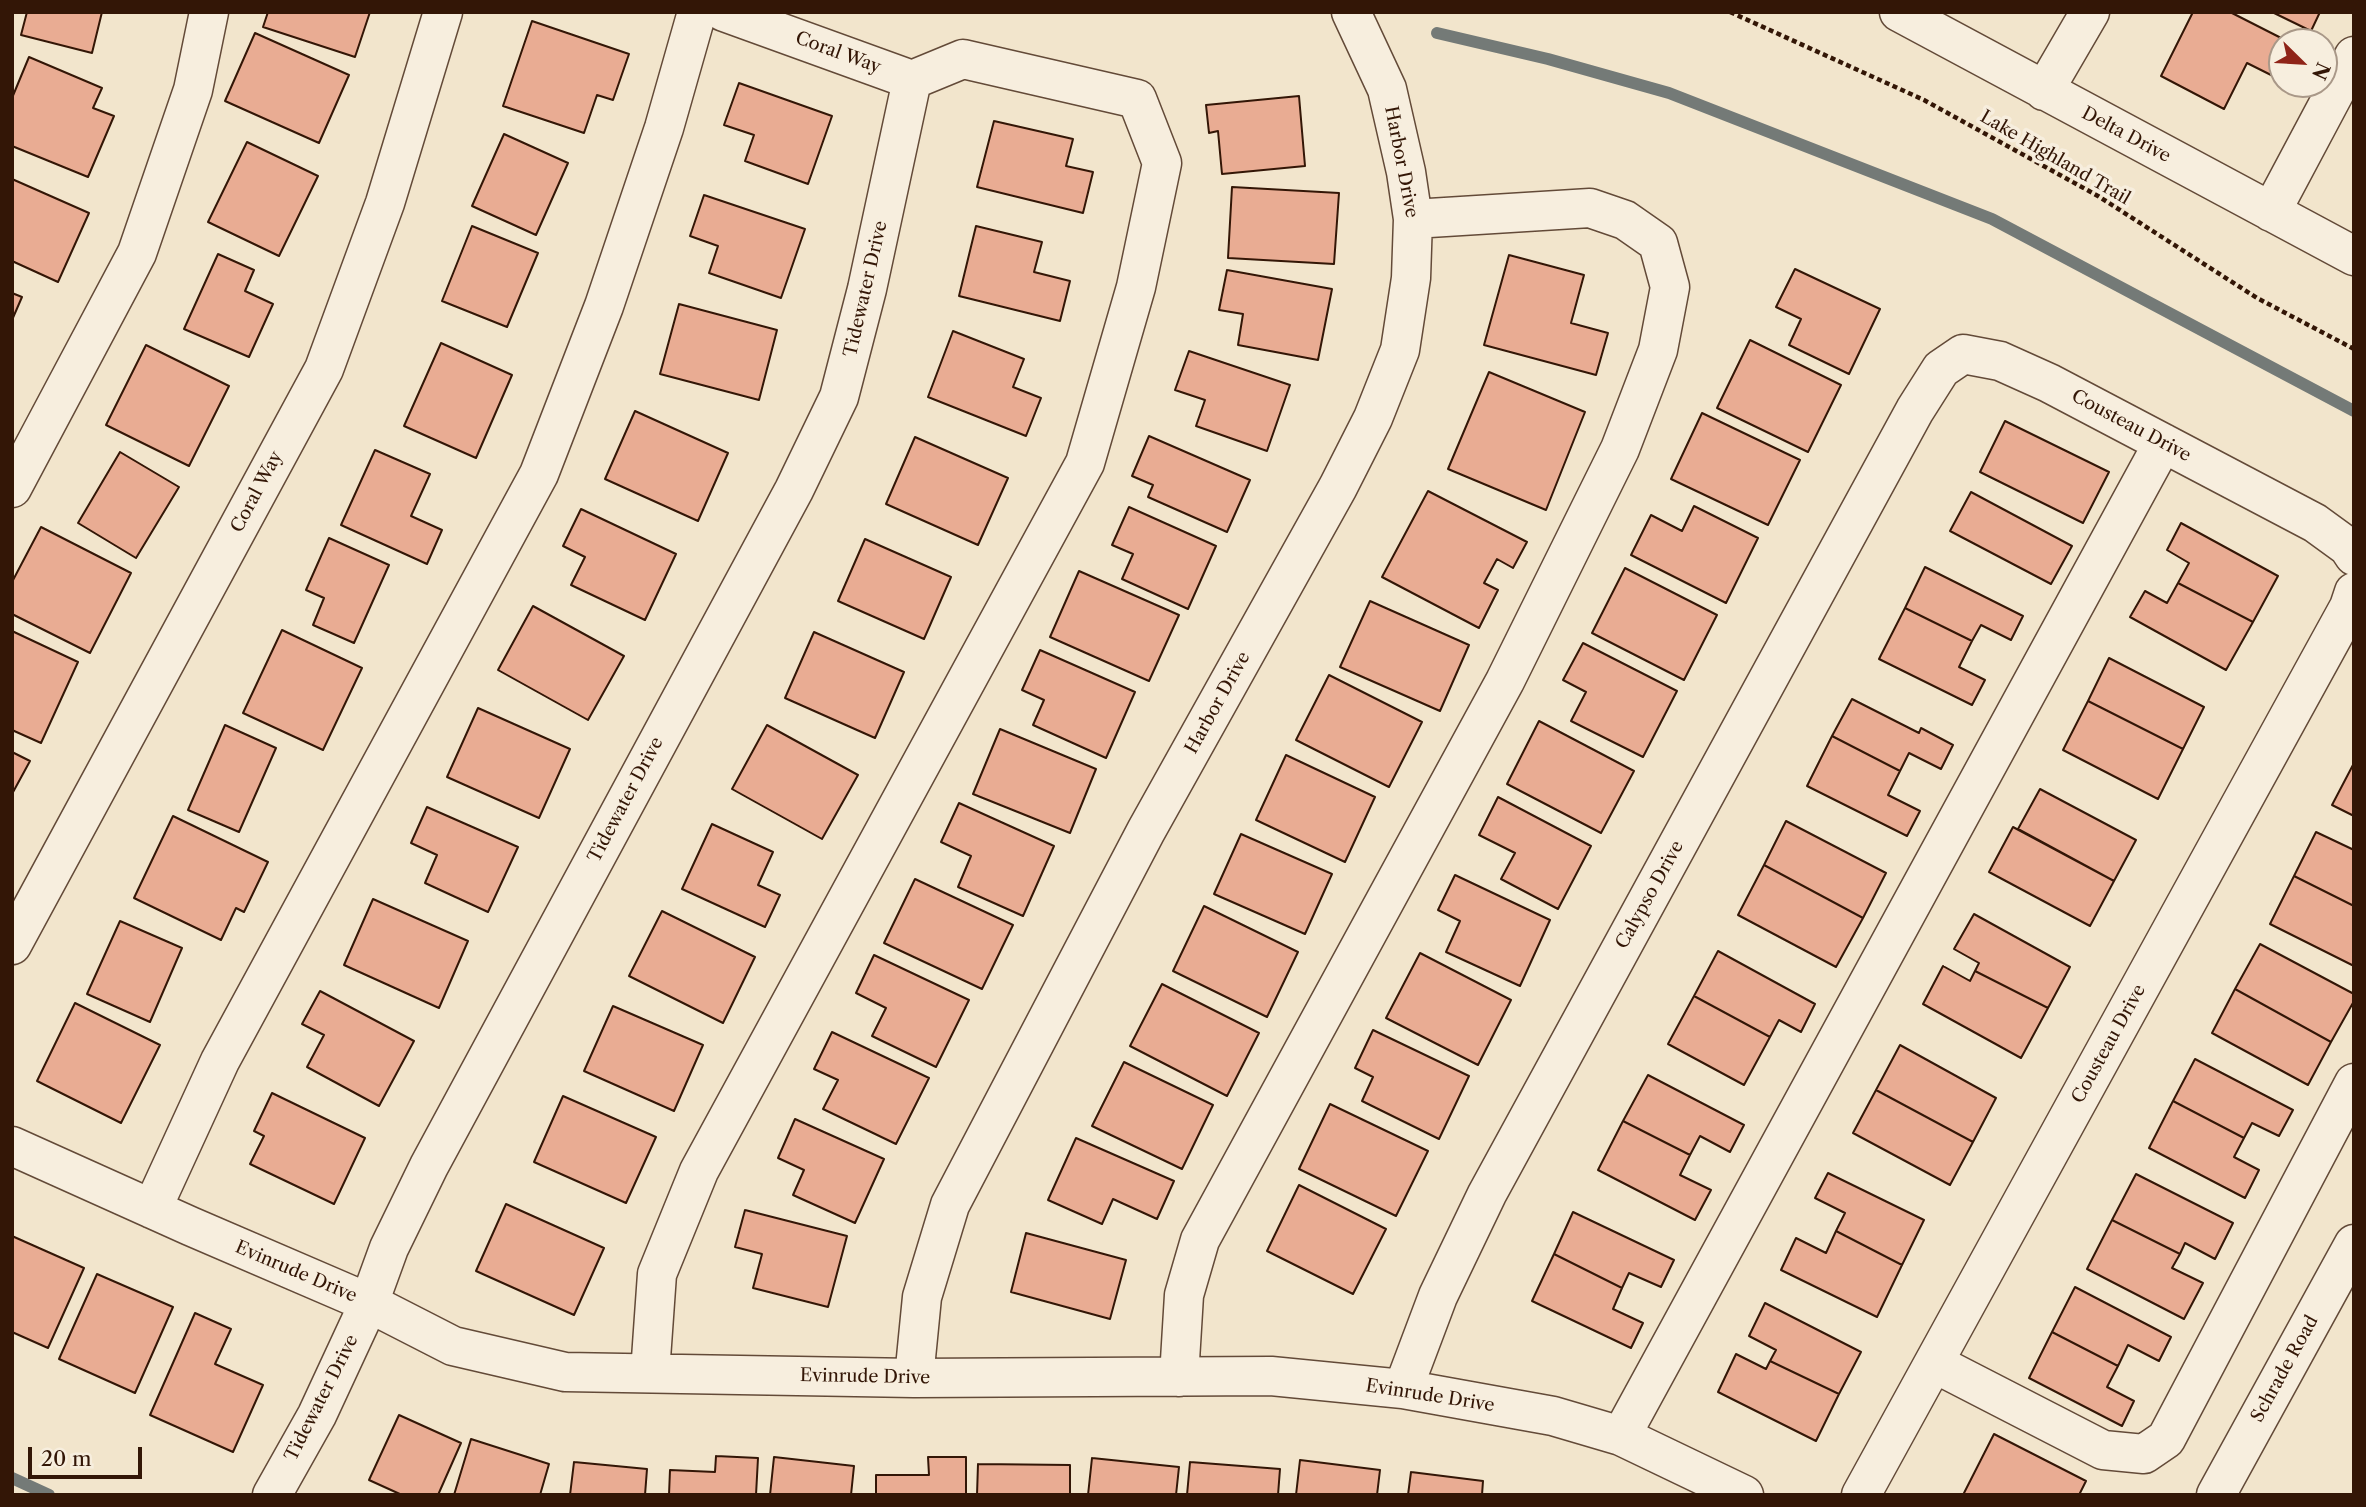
<!DOCTYPE html>
<style>
body{margin:0}
#map{position:relative;width:2366px;height:1507px;overflow:hidden;background:#f2e5cc;font-family:"Libre Caslon Text",serif}
canvas{display:block}
.frame{position:absolute;inset:0;border:14px solid #331606;pointer-events:none}
.north{position:absolute;left:2268px;top:28px;width:70px;height:70px;box-sizing:border-box;background:#f7eede;border:2px solid #a99888;border-radius:50%;rotate:114deg;font-size:19px;font-weight:700;line-height:28px;text-align:center;color:#331606}
.north::after{content:'';display:block;margin:auto;width:24px;height:32px;background:#8f2418;clip-path:polygon(50% 0,100% 100%,50% 72%,0 100%)}
.scale{position:absolute;left:28px;top:1447px;width:114px;height:32px;box-sizing:border-box;border:4px solid #331606;border-top:0;padding-left:9px;font-size:21px;line-height:24px;white-space:nowrap;color:#331606;-webkit-text-stroke:5px #f7eede;paint-order:stroke}
</style>
<div id="map">
<canvas width="2366" height="1507"></canvas>
<div class="frame"></div>
<div class="north">N</div>
<div class="scale">20 m</div>
</div>
<script>
const g = document.querySelector('canvas').getContext('2d');
g.lineJoin = 'round';
function shape(rows) {
  const path = new Path2D();
  for (const r of rows) {
    path.moveTo(r[0], r[1]);
    for (let i = 2; i < r.length; i += 2) path.lineTo(r[i], r[i + 1]);
  }
  return path;
}
function strokePath(path, color, width, dash) {
  g.strokeStyle = color;
  g.lineWidth = width;
  g.lineCap = dash ? 'butt' : 'round';
  g.setLineDash(dash || []);
  g.stroke(path);
}
function paint(path, color) {
  g.fillStyle = color;
  g.fill(path, 'evenodd');
}
function label(font, color, halo, rows, align = 'center') {
  g.font = font + ' "Libre Caslon Text",serif';
  g.lineWidth = 7;
  g.setLineDash([]);
  g.textBaseline = 'middle';
  g.strokeStyle = halo;
  g.fillStyle = color;
  for (const [text, x, y, turn = 0] of rows) {
    g.save();
    g.translate(x, y);
    g.rotate((+turn || 0) * Math.PI / 180);
    g.textAlign = isNaN(turn) ? turn : align;
    if (halo) g.strokeText(text, 0, 0);
    g.fillText(text, 0, 0);
    g.restore();
  }
}
const stream = shape([
 [1437,33,1548,59,1669,93,1992,219,2354,411],
 [12,1478,49,1495]
]);
const building = shape([
 [27,12,102,12,92,53,21,35,27,12],
 [268,12,370,12,355,57,263,27,268,12],
 [2193,12,2230,12,2289,42,2282,42,2281,80,2247,63,2224,109,2161,76,2193,12],
 [2272,12,2320,12,2311,31,2272,12],
 [532,21,629,54,613,100,597,95,584,133,503,106,532,21],
 [255,33,349,75,319,143,225,101,255,33],
 [29,57,102,88,93,108,114,116,88,177,12,146,12,98,29,57],
 [739,83,832,116,808,184,745,161,754,135,724,125,739,83],
 [1299,96,1305,166,1222,174,1218,131,1209,133,1206,105,1299,96],
 [994,121,1073,139,1066,166,1093,172,1083,213,977,187,994,121],
 [504,134,568,163,536,235,472,206,504,134],
 [247,142,318,176,279,256,208,222,247,142],
 [12,179,89,213,58,282,12,261,12,179],
 [1232,187,1339,193,1334,264,1228,258,1232,187],
 [704,195,805,229,781,298,709,273,718,246,690,236,704,195],
 [472,226,538,253,507,327,442,301,472,226],
 [976,226,1042,242,1034,272,1070,281,1060,321,959,296,976,226],
 [218,254,254,270,245,291,273,304,249,357,184,329,218,254],
 [1509,255,1584,275,1571,323,1608,333,1596,375,1484,345,1509,255],
 [1795,269,1880,309,1849,374,1789,345,1801,319,1776,307,1795,269],
 [1227,270,1332,289,1318,360,1238,345,1243,314,1219,310,1227,270],
 [12,293,22,297,12,320,12,293],
 [679,304,777,330,759,400,660,374,679,304],
 [953,331,1024,359,1013,387,1041,398,1026,436,928,397,953,331],
 [1750,340,1841,385,1808,452,1717,408,1750,340],
 [441,343,512,375,476,458,404,426,441,343],
 [146,345,229,386,189,466,106,425,146,345],
 [1189,351,1290,385,1267,451,1196,426,1205,400,1175,390,1189,351],
 [1489,372,1585,412,1546,510,1448,469,1489,372],
 [635,411,728,453,698,521,605,479,635,411],
 [1702,413,1800,460,1768,525,1671,479,1702,413],
 [2005,421,2109,472,2083,523,1980,472,2005,421],
 [1149,436,1250,480,1227,532,1148,497,1153,485,1132,476,1149,436],
 [915,437,1008,478,978,545,886,504,915,437],
 [375,450,430,474,411,516,442,530,427,564,341,525,375,450],
 [120,452,179,487,136,558,78,523,120,452],
 [1428,491,1527,542,1513,568,1497,559,1484,583,1498,590,1479,628,1382,577,1428,491],
 [1971,492,2072,546,2051,584,1950,531,1971,492],
 [1694,506,1758,538,1726,603,1631,555,1651,515,1682,531,1694,506],
 [1129,507,1216,546,1188,609,1122,579,1133,554,1112,545,1129,507],
 [581,509,676,554,645,620,571,585,585,557,563,546,581,509],
 [2181,523,2278,576,2253,622,2178,583,2189,563,2167,550,2181,523],
 [41,527,131,573,90,653,12,614,12,582,41,527],
 [329,538,389,565,354,643,313,625,324,598,306,590,329,538],
 [865,539,951,577,924,639,838,601,865,539],
 [1925,567,2023,616,2011,640,1981,625,1972,641,1905,608,1925,567],
 [1625,568,1717,615,1684,680,1592,633,1625,568],
 [1079,571,1179,615,1149,681,1050,637,1079,571],
 [2178,583,2253,622,2226,670,2130,617,2145,591,2167,603,2178,583],
 [1370,601,1469,645,1440,711,1340,667,1370,601],
 [533,606,624,656,588,720,498,670,533,606],
 [1905,608,1972,641,1959,667,1985,680,1972,705,1879,659,1905,608],
 [282,630,362,668,323,750,243,713,282,630],
 [12,631,78,662,41,743,12,730,12,631],
 [814,632,904,672,875,738,785,698,814,632],
 [1583,643,1677,691,1643,757,1571,721,1586,692,1563,680,1583,643],
 [1040,650,1135,692,1106,758,1033,725,1044,700,1022,690,1040,650],
 [2109,658,2204,707,2183,749,2088,701,2109,658],
 [1329,675,1422,722,1389,787,1296,740,1329,675],
 [1852,699,1919,733,1921,728,1953,745,1941,769,1909,753,1900,771,1832,736,1852,699],
 [2088,701,2183,749,2158,799,2063,750,2088,701],
 [478,708,570,749,539,818,447,777,478,708],
 [1539,721,1634,771,1601,833,1507,784,1539,721],
 [225,725,276,748,239,832,188,810,225,725],
 [767,725,858,775,822,839,732,789,767,725],
 [1000,729,1096,769,1070,833,973,794,1000,729],
 [1832,736,1900,771,1888,795,1920,811,1907,836,1807,786,1832,736],
 [12,752,30,761,12,794,12,752],
 [1286,755,1375,797,1345,862,1256,820,1286,755],
 [2354,763,2354,816,2332,805,2354,763],
 [2040,789,2136,840,2114,881,2018,829,2040,789],
 [1498,797,1591,846,1558,909,1501,879,1515,853,1479,835,1498,797],
 [959,803,1054,846,1023,916,958,887,971,856,941,842,959,803],
 [427,807,518,847,488,912,425,883,437,855,411,843,427,807],
 [173,816,268,862,244,912,236,908,221,940,134,898,173,816],
 [1786,821,1886,873,1863,918,1764,865,1786,821],
 [712,824,773,852,758,885,780,895,765,927,682,889,712,824],
 [2013,827,2114,881,2090,926,1989,872,2013,827],
 [2316,832,2354,850,2354,906,2294,876,2316,832],
 [1241,834,1332,874,1305,934,1214,894,1241,834],
 [1764,865,1863,918,1836,967,1738,915,1764,865],
 [1455,875,1550,920,1520,986,1446,952,1460,921,1438,910,1455,875],
 [2294,876,2354,906,2354,966,2270,924,2294,876],
 [915,879,1013,925,982,989,884,943,915,879],
 [373,899,468,941,439,1008,344,965,373,899],
 [1204,906,1298,952,1267,1017,1173,971,1204,906],
 [662,911,755,957,723,1023,629,976,662,911],
 [1974,914,2070,967,2048,1008,1975,971,1979,963,1954,949,1974,914],
 [120,921,182,948,150,1022,87,994,120,921],
 [2260,944,2354,994,2354,1001,2331,1042,2235,989,2260,944],
 [1718,951,1815,1004,1801,1032,1779,1020,1770,1037,1694,996,1718,951],
 [1420,953,1511,1000,1478,1065,1386,1018,1420,953],
 [874,955,969,1000,936,1067,872,1036,886,1008,856,993,874,955],
 [1943,966,1970,981,1975,971,2048,1008,2021,1058,1923,1004,1943,966],
 [1162,984,1259,1033,1227,1096,1130,1046,1162,984],
 [2235,989,2331,1042,2308,1085,2212,1033,2235,989],
 [320,991,414,1041,379,1106,307,1067,324,1035,302,1024,320,991],
 [1694,996,1770,1037,1744,1085,1668,1044,1694,996],
 [75,1003,160,1045,121,1123,37,1081,75,1003],
 [613,1006,703,1045,674,1111,584,1071,613,1006],
 [1373,1030,1469,1076,1439,1139,1362,1101,1373,1077,1355,1068,1373,1030],
 [832,1032,929,1078,896,1144,823,1109,838,1080,814,1069,832,1032],
 [1900,1045,1996,1098,1973,1142,1876,1090,1900,1045],
 [2195,1059,2293,1110,2279,1136,2252,1123,2244,1138,2173,1101,2195,1059],
 [1124,1062,1213,1105,1182,1169,1092,1126,1124,1062],
 [1648,1075,1744,1125,1730,1152,1700,1136,1690,1155,1623,1121,1648,1075],
 [1876,1090,1973,1142,1950,1185,1853,1133,1876,1090],
 [272,1093,365,1138,334,1204,250,1164,264,1136,254,1131,272,1093],
 [563,1096,656,1137,626,1203,534,1162,563,1096],
 [2173,1101,2244,1138,2234,1157,2259,1170,2245,1198,2149,1148,2173,1101],
 [1330,1104,1428,1151,1396,1216,1299,1169,1330,1104],
 [795,1119,884,1159,855,1223,793,1195,804,1170,778,1158,795,1119],
 [1623,1121,1690,1155,1680,1175,1711,1190,1695,1220,1598,1170,1623,1121],
 [1076,1138,1174,1181,1157,1219,1113,1199,1102,1224,1048,1200,1076,1138],
 [1828,1173,1924,1220,1902,1265,1836,1231,1845,1213,1815,1198,1828,1173],
 [2136,1174,2233,1223,2215,1259,2185,1243,2180,1254,2112,1220,2136,1174],
 [1299,1185,1386,1229,1353,1294,1267,1251,1299,1185],
 [506,1204,604,1248,574,1315,476,1271,506,1204],
 [745,1210,847,1236,828,1307,753,1288,762,1254,735,1247,745,1210],
 [1573,1212,1674,1260,1661,1287,1629,1273,1622,1288,1554,1254,1573,1212],
 [2112,1220,2180,1254,2172,1268,2203,1283,2184,1319,2087,1269,2112,1220],
 [1836,1231,1902,1265,1877,1317,1781,1270,1796,1238,1826,1253,1836,1231],
 [1026,1233,1126,1260,1110,1319,1011,1292,1026,1233],
 [12,1236,84,1268,48,1348,12,1332,12,1236],
 [1554,1254,1622,1288,1613,1309,1643,1323,1631,1348,1532,1301,1554,1254],
 [97,1274,173,1307,135,1393,59,1359,97,1274],
 [2075,1287,2171,1337,2159,1361,2128,1345,2118,1366,2052,1332,2075,1287],
 [1765,1303,1861,1352,1839,1394,1770,1361,1776,1350,1749,1336,1765,1303],
 [195,1313,231,1329,215,1364,263,1385,233,1452,150,1415,195,1313],
 [2052,1332,2118,1366,2107,1387,2134,1401,2122,1426,2029,1378,2052,1332],
 [1736,1354,1766,1369,1770,1361,1839,1394,1816,1441,1718,1392,1736,1354],
 [399,1415,461,1443,438,1495,402,1495,369,1480,399,1415],
 [1994,1434,2086,1481,2079,1495,1963,1495,1994,1434],
 [471,1439,549,1464,540,1495,454,1495,471,1439],
 [716,1456,758,1458,756,1495,669,1495,670,1470,715,1472,716,1456],
 [774,1457,854,1466,851,1495,770,1495,774,1457],
 [928,1457,966,1457,966,1495,876,1495,876,1475,929,1475,928,1457],
 [1092,1458,1179,1467,1176,1495,1088,1495,1092,1458],
 [1300,1460,1380,1470,1377,1495,1296,1495,1300,1460],
 [574,1462,647,1469,645,1495,570,1495,574,1462],
 [1190,1462,1280,1469,1278,1495,1187,1495,1190,1462],
 [978,1464,1070,1465,1070,1495,977,1495,978,1464],
 [1411,1472,1483,1481,1482,1495,1408,1495,1411,1472]
]);
const path = shape([
 [1730,12,1924,100,2098,196,2257,298,2354,349]
]);
const minor = shape([
 [724,12,912,80],
 [1899,12,2354,256],
 [2044,91,2090,12],
 [2271,212,2354,56],
 [12,488,137,253,193,90,209,12],
 [12,945,324,369,385,203,443,12],
 [12,1146,190,1226,369,1303,453,1346,565,1372,914,1378,1271,1376,1403,1389,1553,1416,1621,1436,1744,1495],
 [152,1209,220,1061,539,474,604,306,664,128,697,12],
 [1934,1363,2103,1450,2144,1454,2166,1439,2354,1083],
 [650,1373,657,1274,699,1171,1085,463,1136,287,1162,163,1137,99,963,59,912,80],
 [1179,1377,1184,1295,1200,1240,1505,681,1620,449,1658,350,1670,287,1658,243,1625,220,1590,208,1413,219],
 [914,1378,922,1297,950,1205,1146,831,1338,487,1373,418,1400,350,1411,278,1413,219,1406,172,1387,89,1351,12],
 [1403,1389,1438,1296,1487,1194,1915,410,1941,369,1963,354,2000,361,2049,383,2315,523,2348,547,2354,556],
 [1621,1436,2163,443],
 [272,1495,317,1415,369,1303,389,1248,429,1166,794,490,839,397,867,289,912,80],
 [1861,1495,2349,607,2354,592],
 [2216,1495,2354,1244]
]);
const streetNames = [
 ["Coral Way",838,53,20],
 ["Delta Drive",2126,135,28],
 ["Lake Highland Trail",2055,158,30],
 ["Harbor Drive",1401,162,79],
 ["Tidewater Drive",866,289,-77],
 ["Cousteau Drive",2131,426,28],
 ["Coral Way",257,492,-62],
 ["Harbor Drive",1218,703,-61],
 ["Tidewater Drive",626,800,-62],
 ["Calypso Drive",1650,895,-61],
 ["Cousteau Drive",2109,1044,-61],
 ["Evinrude Drive",296,1272,23],
 ["Schrade Road",2285,1369,-61],
 ["Evinrude Drive",865,1377,1],
 ["Evinrude Drive",1430,1396,9],
 ["Tidewater Drive",322,1398,-63]
];
strokePath(stream, '#747a77', 12);
paint(building, '#e9ac93');
strokePath(building, '#331606', 2);
strokePath(minor, '#634a38', 41);
strokePath(path, '#331606', 4.5, [5, 3.5]);
strokePath(minor, '#f7eede', 38);
label('18px', '#331606', '#f7eede', streetNames);
</script>
